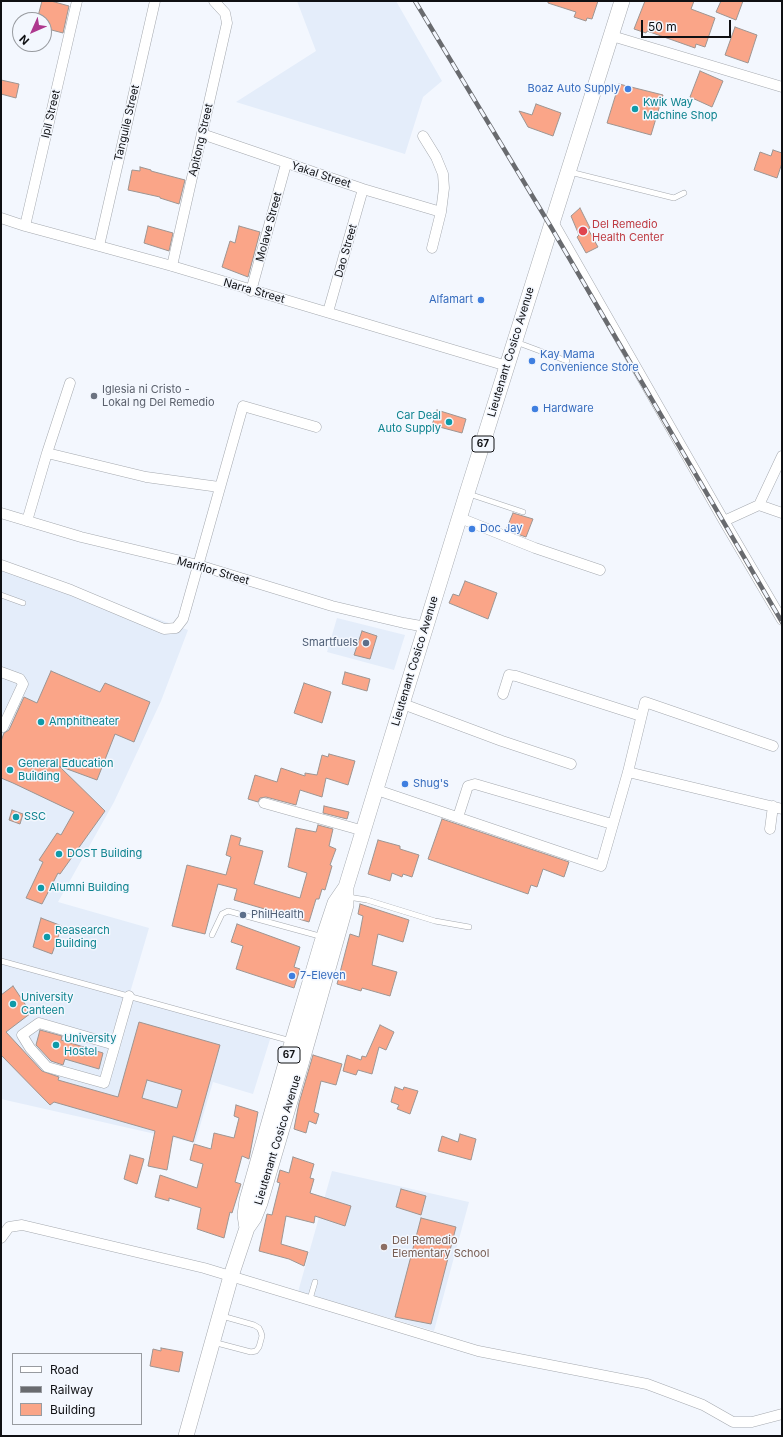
<!DOCTYPE html>
<style>
body{margin:0}
#map{position:relative;width:783px;height:1437px;overflow:hidden;background:#f3f7fe;font-family:Inter,sans-serif}
canvas{display:block}
.frame{position:absolute;inset:0;border:2px solid #0f1013;pointer-events:none}
.legend{position:absolute;left:12px;top:1353px;width:130px;height:72px;box-sizing:border-box;background:#f3f7fe;border:1px solid #989ba0;margin:0;padding:5px 7px;list-style:none;font-size:12px;color:#0f1013}
.legend li{display:flex;align-items:center;gap:8px;height:20px}
.legend b{width:20px;border:1px solid #989ba0}
.north{position:absolute;left:12px;top:12px;width:40px;height:40px;box-sizing:border-box;background:#f3f7fe;border:1px solid #989ba0;border-radius:50%;rotate:225deg;font-size:11px;font-weight:700;line-height:16px;text-align:center;color:#0f1013}
.north::after{content:'';display:block;margin:auto;width:14px;height:18px;background:#ae388e;clip-path:polygon(50% 0,100% 100%,50% 72%,0 100%)}
.scale{position:absolute;left:641px;top:20px;width:90px;height:18px;box-sizing:border-box;border:2px solid #0f1013;border-top:0;padding-left:5px;font-size:12px;line-height:14px;white-space:nowrap;color:#0f1013;-webkit-text-stroke:3px #f3f7fe;paint-order:stroke}
</style>
<div id="map">
<canvas width="783" height="1437"></canvas>
<div class="frame"></div>
<ul class="legend">
<li><b style="height:5px;background:#fff"></b>Road</li>
<li><b style="height:5px;background:#696b6f"></b>Railway</li>
<li><b style="height:11px;background:#faa588"></b>Building</li>
</ul>
<div class="north">N</div>
<div class="scale">50 m</div>
</div>
<script>
const g = document.querySelector('canvas').getContext('2d');
g.lineJoin = 'round';
function paint(path, color) {
  g.fillStyle = color;
  g.fill(path, 'evenodd');
}
function shape(rows) {
  const path = new Path2D();
  for (const r of rows) {
    path.moveTo(r[0], r[1]);
    for (let i = 2; i < r.length; i += 2) path.lineTo(r[i], r[i + 1]);
  }
  return path;
}
function strokePath(path, color, width, dash) {
  g.strokeStyle = color;
  g.lineWidth = width;
  g.lineCap = dash ? 'butt' : 'round';
  g.setLineDash(dash || []);
  g.stroke(path);
}
function label(font, color, halo, rows, align = 'center') {
  g.font = font + ' Inter,sans-serif';
  g.lineWidth = 3;
  g.setLineDash([]);
  g.textBaseline = 'middle';
  g.strokeStyle = halo;
  g.fillStyle = color;
  for (const [text, x, y, turn = 0] of rows) {
    g.save();
    g.translate(x, y);
    g.rotate((+turn || 0) * Math.PI / 180);
    g.textAlign = isNaN(turn) ? turn : align;
    if (halo) g.strokeText(text, 0, 0);
    g.fillText(text, 0, 0);
    g.restore();
  }
}
const built = shape([
 [297,1,396,1,442,81,423,97,405,154,236,102,316,51],
 [1,562,188,630,161,701,114,802,58,902,149,928,129,996,272,1033,253,1094,213,1082,195,1143,1,1099],
 [337,618,405,635,394,670,327,652],
 [332,1171,469,1202,434,1331,298,1292]
]);
const building = shape([
 [42,1,51,1,69,6,63,33,44,28,44,20,37,20,42,1],
 [548,1,598,1,592,19,587,18,586,21,574,17,576,12,548,3,548,1],
 [645,1,694,1,691,9,715,18,705,47,696,44,695,48,647,31,646,33,634,29,645,1],
 [721,1,743,1,736,20,716,12,721,1],
 [735,27,757,35,748,63,725,55,735,27],
 [700,71,723,81,712,107,690,97,700,71],
 [1,80,19,84,16,98,1,94,1,80],
 [619,84,663,95,651,135,607,123,619,84],
 [536,104,561,113,553,136,528,127,519,111,532,115,536,104],
 [773,150,782,153,782,163,777,178,754,170,760,152,771,156,773,150],
 [140,167,151,170,151,171,185,180,179,204,160,198,160,197,128,190,132,170,140,171,140,167],
 [580,208,590,228,588,229,598,247,586,253,577,237,579,235,571,216,580,208],
 [148,226,173,233,169,251,144,243,148,226],
 [239,226,260,232,248,277,222,267,230,241,235,243,239,226],
 [437,410,466,419,462,433,432,425,437,410],
 [513,513,533,519,526,537,506,530,513,513],
 [465,581,497,593,488,619,449,603,453,594,459,596,465,581],
 [362,631,377,636,370,659,354,655,362,631],
 [51,671,100,692,105,683,150,702,134,742,115,734,97,780,59,766,105,811,60,874,58,873,42,904,26,898,43,862,39,860,57,833,61,835,74,812,13,783,1,778,1,741,4,733,9,730,24,697,37,703,51,671],
 [345,672,370,679,367,691,342,684,345,672],
 [304,683,331,692,322,723,294,713,304,683],
 [329,754,355,761,348,785,326,778,322,797,300,790,296,805,266,797,260,798,258,802,248,799,255,775,277,782,281,768,305,776,305,773,317,775,322,755,328,757,329,754],
 [324,806,349,812,347,819,323,813,324,806],
 [12,810,23,814,20,824,9,820,12,810],
 [442,819,569,862,564,877,543,869,537,887,531,885,528,894,428,859,442,819],
 [318,825,333,829,329,846,336,849,330,865,332,866,325,890,322,889,319,899,316,899,309,922,234,900,237,889,218,884,205,934,172,926,187,865,226,875,231,857,226,855,231,835,241,838,239,845,263,851,254,884,300,898,307,873,288,867,296,828,316,832,318,825],
 [378,840,400,846,400,849,419,855,412,877,403,874,402,877,392,873,390,881,368,874,378,840],
 [360,904,409,920,403,942,378,934,372,965,397,972,390,996,362,988,361,991,337,984,350,934,359,937,363,916,358,914,360,904],
 [41,918,62,926,52,954,33,947,41,918],
 [237,924,300,947,294,967,300,969,294,988,236,969,243,946,231,942,237,924],
 [13,986,31,1013,6,1032,42,1071,59,1077,58,1080,118,1097,139,1022,220,1045,193,1142,173,1136,167,1170,148,1166,155,1131,54,1102,50,1105,1,1055,1,995,13,986],
 [147,1080,182,1090,177,1108,142,1098,147,1080],
 [380,1025,394,1032,386,1050,379,1047,372,1074,358,1070,356,1075,343,1071,347,1055,361,1060,362,1056,366,1057,380,1025],
 [40,1030,62,1036,61,1040,103,1053,99,1069,65,1059,63,1065,51,1061,36,1045,40,1030],
 [313,1055,342,1064,336,1085,321,1081,314,1112,319,1114,316,1124,309,1121,306,1133,294,1129,299,1103,313,1055],
 [395,1087,403,1090,404,1087,418,1091,410,1114,397,1109,399,1105,391,1102,395,1087],
 [236,1105,258,1112,249,1159,242,1156,235,1182,241,1184,232,1213,230,1212,224,1238,197,1229,201,1208,169,1198,169,1201,155,1197,160,1175,197,1188,203,1164,190,1160,194,1144,211,1149,214,1133,234,1138,239,1118,234,1116,236,1105],
 [460,1134,476,1139,471,1160,438,1151,442,1136,458,1142,460,1134],
 [130,1155,144,1159,137,1184,124,1179,130,1155],
 [293,1157,314,1164,310,1178,314,1179,310,1193,351,1206,345,1226,315,1216,314,1223,286,1216,281,1244,308,1252,304,1266,289,1259,259,1251,267,1214,272,1215,280,1183,277,1182,280,1170,289,1173,293,1157],
 [401,1189,426,1196,421,1215,396,1207,401,1189],
 [421,1218,456,1227,431,1324,395,1317,421,1218],
 [161,1348,183,1352,179,1372,150,1366,153,1349,161,1351,161,1348]
]);
const service = shape([
 [570,172,674,198,684,193],
 [516,342,567,361],
 [469,494,523,512],
 [1,595,23,603],
 [348,897,367,900,435,921,469,927],
 [212,935,222,914,228,911,323,937],
 [1,961,291,1041],
 [310,1299,315,1282],
 [213,1342,251,1352,256,1351,259,1347,262,1336,261,1332,259,1328,254,1325,222,1316]
]);
const minor = shape([
 [612,36,782,87],
 [202,134,363,189,441,212],
 [423,136,436,157,443,174,444,188,441,212,432,248],
 [1,218,25,226,99,246,172,266,507,366],
 [553,222,724,521,782,620],
 [25,226,77,1],
 [99,246,155,1],
 [172,266,227,23,225,13,214,1],
 [251,291,286,164],
 [328,312,363,189],
 [47,453,146,477,219,487],
 [759,505,782,513],
 [1,513,81,537,198,565,332,606,404,623,426,627],
 [460,518,535,548,600,570],
 [27,521,47,453,70,383],
 [724,521,759,505,782,456],
 [1,565,71,590,164,629,176,628,183,619,243,406,316,427],
 [1,672,20,679,23,684,3,727],
 [503,694,509,675,516,676,641,716],
 [403,704,502,741,571,764],
 [628,772,782,809],
 [377,790,601,866,628,772,645,702,773,746],
 [264,803,364,831],
 [458,817,468,786,475,784,612,824],
 [770,829,773,806],
 [115,1045,39,1023,22,1035,30,1048,47,1067,104,1083,115,1045,129,996],
 [1,1238,9,1227,22,1225,204,1268,478,1351,647,1384,703,1405,733,1422,752,1422,782,1414]
]);
const primary = shape([
 [247,1228,245,1215,247,1200,286,1063,322,942,335,903,346,887],
 [186,1436,231,1276,247,1228,254,1218,260,1203,301,1064,346,905,346,887,394,730,467,493,622,1]
]);
const rail = shape([
 [415,1,551,227,782,622]
]);
const markers = [
 [628,89,4,"#3f7fe0"],
 [635,109,4,"#0f9aa8"],
 [583,231,5,"#e0444e"],
 [481,300,4,"#3f7fe0"],
 [532,361,4,"#3f7fe0"],
 [94,396,4,"#6b7280"],
 [535,409,4,"#3f7fe0"],
 [449,422,4,"#0f9aa8"],
 [472,529,4,"#3f7fe0"],
 [366,643,4,"#5c6f8a"],
 [41,722,4,"#0f9aa8"],
 [10,770,4,"#0f9aa8"],
 [405,784,4,"#3f7fe0"],
 [16,817,4,"#0f9aa8"],
 [59,854,4,"#0f9aa8"],
 [41,888,4,"#0f9aa8"],
 [243,915,4,"#5c6f8a"],
 [47,937,4,"#0f9aa8"],
 [292,976,4,"#3f7fe0"],
 [13,1004,4,"#0f9aa8"],
 [56,1045,4,"#0f9aa8"],
 [384,1247,4,"#8d6e63"]
];
const shields = [
 [483,444,22],
 [289,1055,22]
];
const shieldNames = [
 ["67",483,444],
 ["67",289,1055]
];
const shopNames = [
 ["Boaz Auto Supply",620,89,"right"],
 ["Alfamart",473,300,"right"],
 ["Kay Mama",540,355],
 ["Convenience Store",540,368],
 ["Hardware",543,409],
 ["Doc Jay",480,529],
 ["Shug's",413,784],
 ["7-Eleven",300,976]
];
const cultureNames = [
 ["Kwik Way",643,103],
 ["Machine Shop",643,116],
 ["Car Deal",441,416,"right"],
 ["Auto Supply",441,429,"right"],
 ["Amphitheater",49,722],
 ["General Education",18,764],
 ["Building",18,777],
 ["SSC",24,817],
 ["DOST Building",67,854],
 ["Alumni Building",49,888],
 ["Reasearch",55,931],
 ["Building",55,944],
 ["University",21,998],
 ["Canteen",21,1011],
 ["University",64,1039],
 ["Hostel",64,1052]
];
const streetNames = [
 ["Ipil Street",51,114,-77],
 ["Tanguile Street",127,123,-77],
 ["Apitong Street",201,140,-77],
 ["Yakal Street",321,175,18],
 ["Molave Street",269,227,-75],
 ["Dao Street",346,251,-74],
 ["Narra Street",254,291,16],
 ["Lieutenant Cosico Avenue",511,352,-73],
 ["Mariflor Street",213,571,16],
 ["Lieutenant Cosico Avenue",415,661,-73],
 ["Lieutenant Cosico Avenue",278,1140,-73]
];
const healthNames = [
 ["Del Remedio",592,225],
 ["Health Center",592,238]
];
const worshipNames = [
 ["Iglesia ni Cristo -",102,390],
 ["Lokal ng Del Remedio",102,403]
];
const serviceNames = [
 ["Smartfuels",358,643],
 ["PhilHealth",251,915,"left"]
];
const educationNames = [
 ["Del Remedio",392,1241],
 ["Elementary School",392,1254]
];
paint(built, '#e4edfa');
paint(building, '#faa588');
strokePath(building, '#9d9592', 1);
strokePath(service, '#a5a9af', 6);
strokePath(minor, '#a5a9af', 11);
strokePath(primary, '#a5a9af', 16);
strokePath(service, '#fff', 5);
strokePath(minor, '#fff', 10);
strokePath(primary, '#fff', 15);
strokePath(rail, '#696b6f', 4.5);
strokePath(rail, '#f3f7fe', 3, [9]);
for (const [x, y, r, color] of markers) {
  const dot = new Path2D();
  dot.arc(x, y, r, 0, 2 * Math.PI);
  g.fillStyle = color;
  g.fill(dot);
  strokePath(dot, '#f3f7fe', 1.5);
}
for (const [x, y, w] of shields) {
  const box = new Path2D();
  box.roundRect(x - w / 2, y - 8, w, 16, 3);
  g.fillStyle = '#f3f7fe';
  g.fill(box);
  strokePath(box, '#0f1013', 1);
}
label('bold 10px', '#0f1013', null, shieldNames);
label('11px', '#366cbe', '#f3f7fe', shopNames, 'left');
label('11px', '#0d838f', '#f3f7fe', cultureNames, 'left');
label('11px', '#0f1013', '#f3f7fe', streetNames);
label('11px', '#be3a42', '#f3f7fe', healthNames, 'left');
label('11px', '#5b616d', '#f3f7fe', worshipNames, 'left');
label('11px', '#4e5e75', '#f3f7fe', serviceNames, 'right');
label('11px', '#785e54', '#f3f7fe', educationNames, 'left');
</script>
